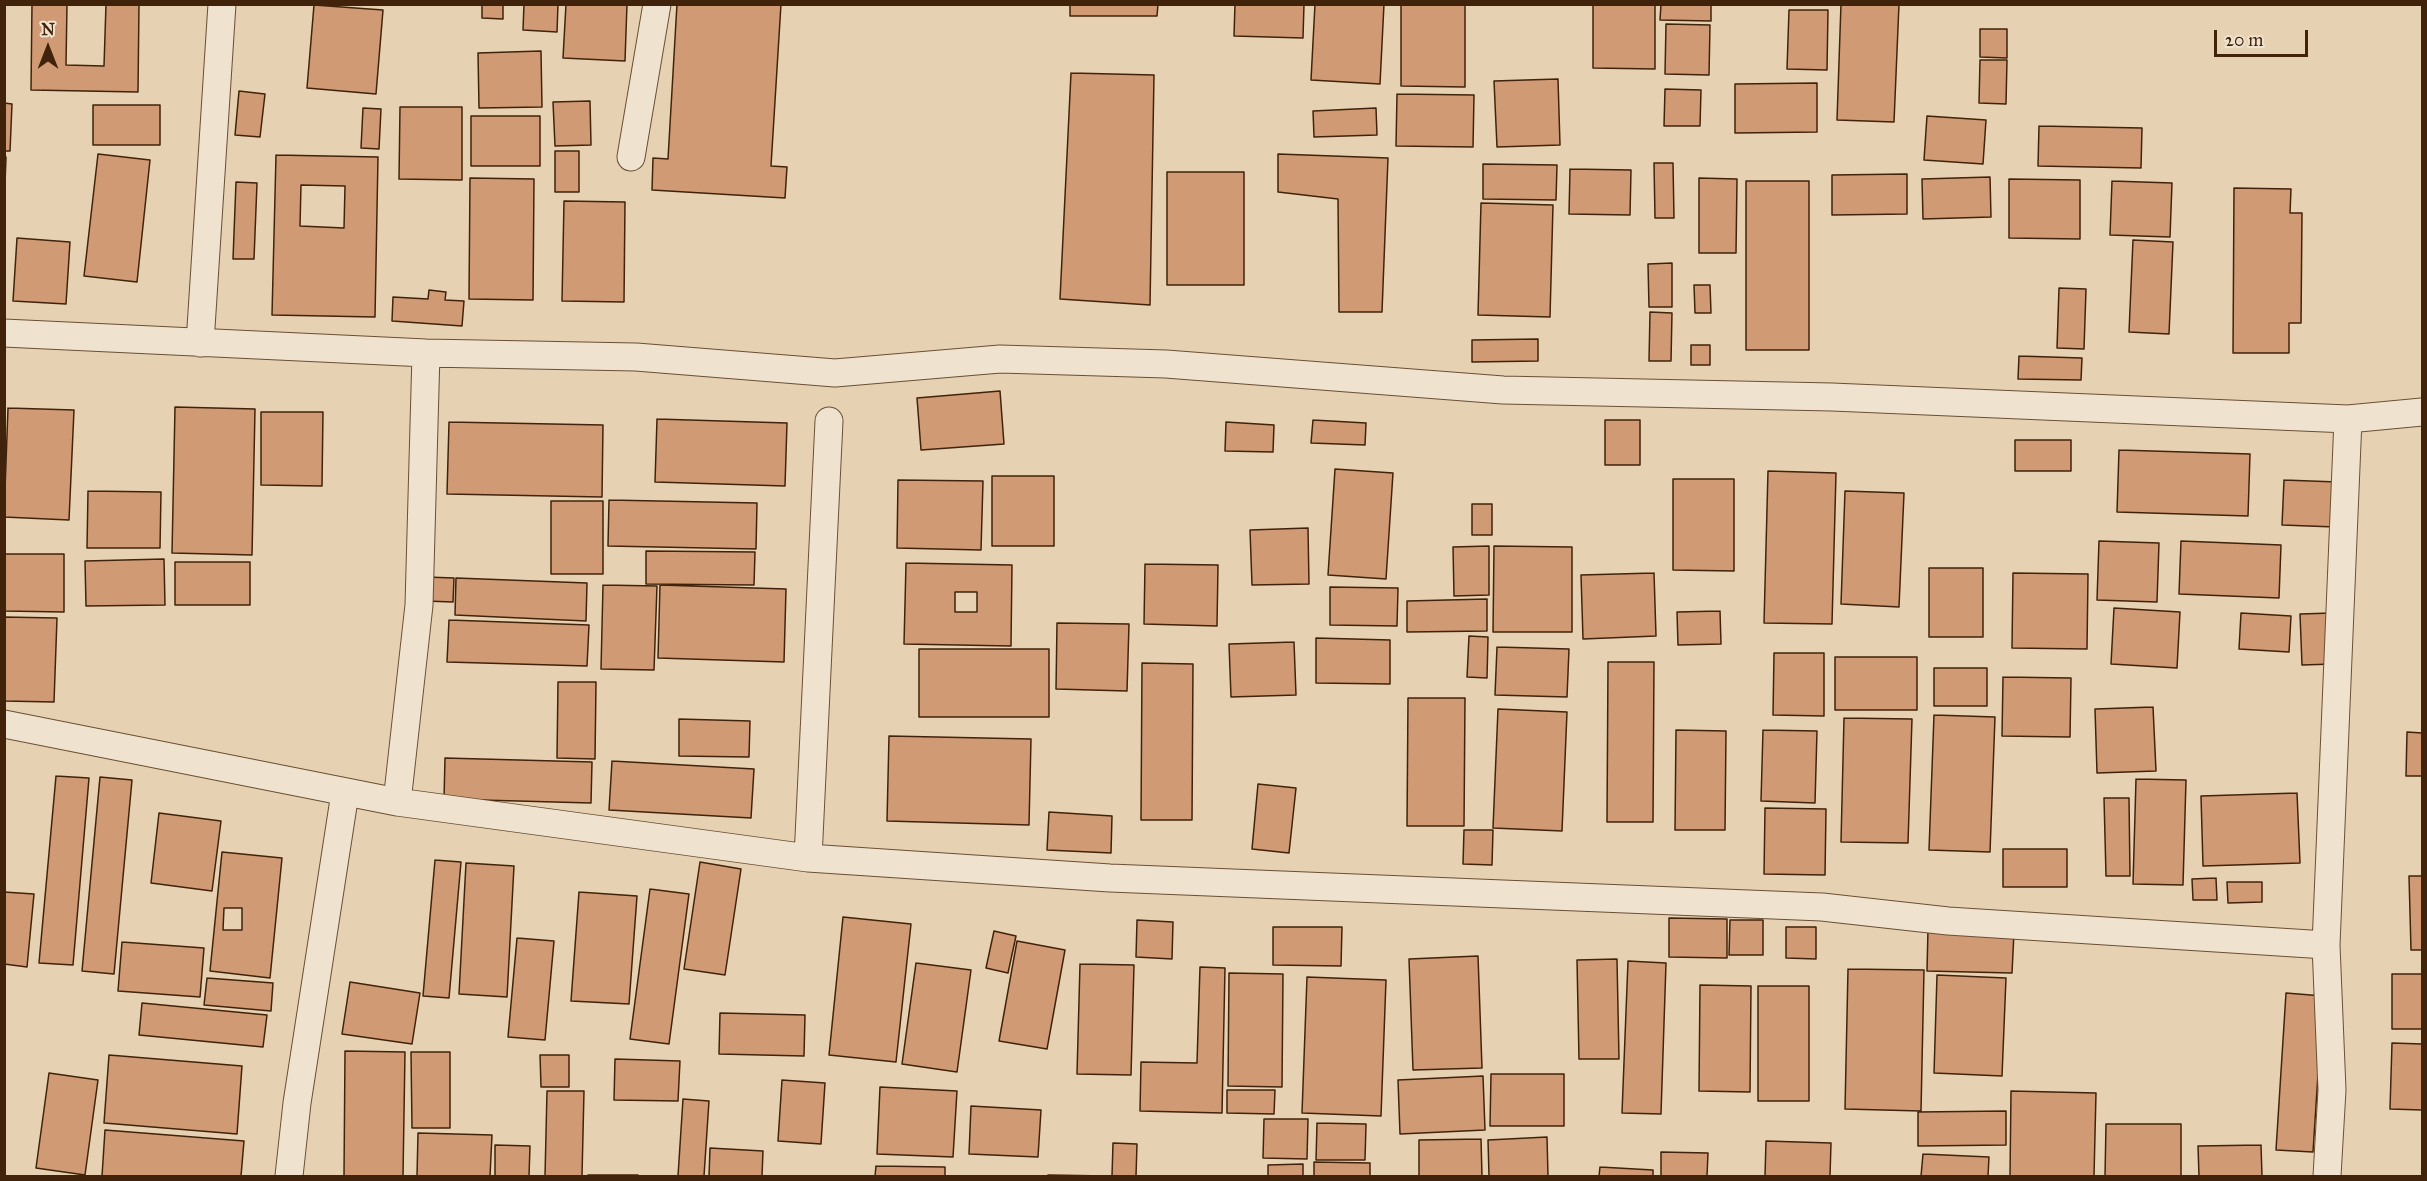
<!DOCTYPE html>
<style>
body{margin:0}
#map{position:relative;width:2427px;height:1181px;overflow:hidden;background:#e6d2b3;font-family:"IM FELL Great Primer",serif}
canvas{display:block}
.frame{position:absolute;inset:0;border:6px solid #41230b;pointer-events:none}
.north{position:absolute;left:18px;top:18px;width:60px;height:60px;-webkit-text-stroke:4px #efe2ce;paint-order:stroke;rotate:0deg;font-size:16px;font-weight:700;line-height:24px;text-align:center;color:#41230b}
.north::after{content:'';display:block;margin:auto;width:21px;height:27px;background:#41230b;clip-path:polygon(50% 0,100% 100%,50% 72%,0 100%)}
.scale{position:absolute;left:2214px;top:30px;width:94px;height:27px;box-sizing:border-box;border:3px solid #41230b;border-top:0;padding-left:8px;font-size:18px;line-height:21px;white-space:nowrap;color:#41230b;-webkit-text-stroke:4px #efe2ce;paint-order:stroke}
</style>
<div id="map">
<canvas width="2427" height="1181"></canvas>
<div class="frame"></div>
<div class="north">N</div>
<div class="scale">20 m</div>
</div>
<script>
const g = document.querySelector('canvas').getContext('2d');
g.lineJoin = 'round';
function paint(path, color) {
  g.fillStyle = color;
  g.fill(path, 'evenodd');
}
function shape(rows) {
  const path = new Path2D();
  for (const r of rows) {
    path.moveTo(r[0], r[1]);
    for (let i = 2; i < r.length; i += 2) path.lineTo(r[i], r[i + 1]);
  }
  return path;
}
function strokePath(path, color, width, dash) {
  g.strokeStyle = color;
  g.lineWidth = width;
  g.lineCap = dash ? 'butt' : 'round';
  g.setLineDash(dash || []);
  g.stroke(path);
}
const building = shape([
 [32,4,67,4,66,65,104,66,106,4,139,4,138,92,31,90,32,4],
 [482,4,503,4,503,19,482,18,482,4],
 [524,4,558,4,557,32,523,30,524,4],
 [566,4,627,4,625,61,563,58,566,4],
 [677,4,781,4,771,166,787,167,785,198,652,190,653,158,668,159,677,4],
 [1070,4,1158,4,1157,16,1070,16,1070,4],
 [1235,4,1304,4,1303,38,1234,36,1235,4],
 [1315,4,1384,4,1380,84,1311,80,1315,4],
 [1401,4,1465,4,1465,87,1401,86,1401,4],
 [1593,4,1655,4,1655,69,1593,68,1593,4],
 [1661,4,1711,4,1711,21,1660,20,1661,4],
 [1841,4,1899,4,1894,122,1837,120,1841,4],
 [314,5,383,10,376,94,307,88,314,5],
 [1789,10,1828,10,1827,70,1787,69,1789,10],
 [1666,24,1710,25,1709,75,1665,74,1666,24],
 [1980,29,2007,29,2007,58,1980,57,1980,29],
 [541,51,542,107,479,108,478,53,541,51],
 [1980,60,2007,60,2006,104,1979,103,1980,60],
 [1071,73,1154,75,1150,305,1060,299,1071,73],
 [1558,79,1560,145,1497,147,1494,81,1558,79],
 [1817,83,1817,132,1735,133,1735,84,1817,83],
 [1665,89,1701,90,1700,126,1664,126,1665,89],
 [239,91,265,94,260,137,235,135,239,91],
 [1397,94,1474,95,1473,147,1396,146,1397,94],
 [590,101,591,145,555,146,553,102,590,101],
 [4,103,12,104,10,151,4,151,4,103],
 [93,105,160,105,160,145,93,145,93,105],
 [400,107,462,107,462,180,399,179,400,107],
 [363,108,381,109,379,149,361,148,363,108],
 [1376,108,1377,135,1314,137,1313,111,1376,108],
 [471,116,540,116,540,166,471,166,471,116],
 [1927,116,1986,120,1983,164,1924,160,1927,116],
 [2039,126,2142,128,2141,168,2038,166,2039,126],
 [555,151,579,151,579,192,555,192,555,151],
 [98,154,150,160,137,282,84,276,98,154],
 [1278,154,1388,158,1382,312,1339,312,1338,199,1278,192,1278,154],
 [276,155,378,157,375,317,272,315,276,155],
 [301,185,345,186,344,228,300,226,301,185],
 [4,157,6,157,4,212,4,157],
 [1654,163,1673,163,1674,218,1655,218,1654,163],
 [1483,164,1557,165,1556,200,1483,199,1483,164],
 [1570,169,1631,170,1630,215,1569,214,1570,169],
 [1167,172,1244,172,1244,285,1167,285,1167,172],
 [1907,174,1907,214,1832,215,1832,175,1907,174],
 [1990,177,1991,217,1923,219,1922,179,1990,177],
 [470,178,534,179,533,300,469,299,470,178],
 [1699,178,1737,179,1736,253,1699,253,1699,178],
 [2009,179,2080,180,2080,239,2009,238,2009,179],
 [1746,181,1809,181,1809,350,1746,350,1746,181],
 [2112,181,2172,183,2170,237,2110,235,2112,181],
 [236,182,257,183,254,259,233,259,236,182],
 [2234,188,2291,189,2290,213,2302,213,2301,323,2289,323,2289,353,2233,353,2234,188],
 [564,201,625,202,624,302,562,301,564,201],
 [1481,203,1553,205,1550,317,1478,315,1481,203],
 [17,238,70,242,66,304,13,301,17,238],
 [2133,240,2173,242,2169,334,2129,332,2133,240],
 [1672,263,1672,307,1649,307,1648,264,1672,263],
 [1694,285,1710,285,1711,313,1695,313,1694,285],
 [2059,288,2086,289,2084,349,2057,348,2059,288],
 [429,290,446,292,445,300,464,301,462,326,392,321,393,297,428,299,429,290],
 [1650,312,1672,313,1671,361,1649,361,1650,312],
 [1538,339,1538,361,1472,362,1472,340,1538,339],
 [1691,345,1710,345,1710,365,1691,365,1691,345],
 [2019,356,2082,358,2081,380,2018,379,2019,356],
 [1000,391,1004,444,921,450,917,398,1000,391],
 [175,407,255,409,252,555,172,553,175,407],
 [8,408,74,410,69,520,4,517,8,408],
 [261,412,323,412,322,486,261,485,261,412],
 [657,419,787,423,785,486,655,482,657,419],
 [1313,420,1366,423,1365,445,1311,443,1313,420],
 [1605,420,1640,420,1640,465,1605,465,1605,420],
 [449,422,603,425,602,497,447,494,449,422],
 [1226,422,1274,425,1273,452,1225,451,1226,422],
 [2015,440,2071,440,2071,471,2015,471,2015,440],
 [2119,450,2250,454,2248,516,2117,512,2119,450],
 [1335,469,1393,473,1386,579,1328,575,1335,469],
 [1768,471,1836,473,1832,624,1764,623,1768,471],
 [992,476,1054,476,1054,546,992,546,992,476],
 [1673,479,1734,479,1734,571,1673,570,1673,479],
 [898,480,983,481,981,550,897,548,898,480],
 [2284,480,2337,482,2335,527,2282,525,2284,480],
 [88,491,161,492,160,548,87,548,88,491],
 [1845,491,1904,493,1899,607,1841,604,1845,491],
 [609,500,757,503,756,549,608,546,609,500],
 [551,501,603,501,603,574,551,574,551,501],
 [1472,504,1492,504,1492,535,1472,535,1472,504],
 [1308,528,1309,584,1252,585,1250,530,1308,528],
 [2099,541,2159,543,2157,602,2097,600,2099,541],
 [2181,541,2281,545,2279,598,2179,594,2181,541],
 [1489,546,1489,595,1454,596,1453,547,1489,546],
 [1494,546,1572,547,1572,632,1493,632,1494,546],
 [646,551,755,552,754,585,646,584,646,551],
 [4,554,64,554,64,612,4,611,4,554],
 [164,559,165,605,86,606,85,561,164,559],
 [175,562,250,562,250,605,175,605,175,562],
 [906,563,1012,565,1011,646,904,644,906,563],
 [955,592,977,592,977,612,955,612,955,592],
 [1145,564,1218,565,1217,626,1144,624,1145,564],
 [1929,568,1983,568,1983,637,1929,637,1929,568],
 [1654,573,1656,636,1583,639,1581,575,1654,573],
 [2013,573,2088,574,2087,649,2012,648,2013,573],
 [426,577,454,578,453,602,425,601,426,577],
 [456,578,587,583,586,621,455,615,456,578],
 [603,585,657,586,654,670,601,669,603,585],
 [660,585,786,589,784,662,658,658,660,585],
 [1330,587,1398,588,1397,626,1330,625,1330,587],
 [1487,599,1487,631,1407,632,1407,601,1487,599],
 [2114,608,2180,612,2177,668,2111,664,2114,608],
 [1720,611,1721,644,1678,645,1677,612,1720,611],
 [2241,613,2291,616,2289,652,2239,649,2241,613],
 [2332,613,2333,664,2302,665,2300,614,2332,613],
 [4,617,57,618,54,702,4,701,4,617],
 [449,620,589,625,587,666,447,662,449,620],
 [1057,623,1129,624,1127,691,1056,689,1057,623],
 [1469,636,1488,637,1487,678,1467,677,1469,636],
 [1316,638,1390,640,1390,684,1316,683,1316,638],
 [1294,642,1296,695,1231,697,1229,644,1294,642],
 [1497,647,1569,649,1567,697,1495,695,1497,647],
 [919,649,1049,649,1049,717,919,717,919,649],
 [1774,653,1824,653,1824,716,1773,715,1774,653],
 [1835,657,1917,657,1917,710,1835,710,1835,657],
 [1608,662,1654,662,1653,822,1607,822,1608,662],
 [1142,663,1193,664,1192,820,1141,820,1142,663],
 [1934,668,1987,668,1987,706,1934,706,1934,668],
 [2003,677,2071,678,2070,737,2002,736,2003,677],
 [558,682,596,682,595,759,557,758,558,682],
 [1408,698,1465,698,1464,826,1407,826,1408,698],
 [2153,707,2156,771,2097,773,2095,709,2153,707],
 [1498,709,1567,712,1562,831,1493,828,1498,709],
 [1934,715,1995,717,1990,852,1929,850,1934,715],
 [1844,718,1912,719,1908,843,1841,842,1844,718],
 [679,719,750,721,749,757,679,756,679,719],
 [1676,730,1726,731,1725,830,1675,830,1676,730],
 [1763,730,1817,731,1815,803,1761,801,1763,730],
 [2407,732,2422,733,2422,776,2406,776,2407,732],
 [889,736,1031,739,1029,825,887,821,889,736],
 [445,758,592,762,591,803,444,799,445,758],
 [612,761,754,769,751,818,609,810,612,761],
 [56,776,89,778,73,965,39,963,56,776],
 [100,777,132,780,114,974,82,971,100,777],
 [2136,779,2186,780,2183,885,2133,884,2136,779],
 [1258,784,1296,788,1289,853,1252,849,1258,784],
 [2297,793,2300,863,2203,866,2201,796,2297,793],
 [2104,798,2129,798,2130,876,2106,876,2104,798],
 [1765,808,1826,809,1825,875,1764,874,1765,808],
 [1049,812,1112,816,1111,853,1047,850,1049,812],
 [159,813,221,821,212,891,151,883,159,813],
 [1464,830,1493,830,1492,865,1463,864,1464,830],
 [2003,849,2067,849,2067,887,2003,887,2003,849],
 [222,852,282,858,270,978,210,971,222,852],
 [224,908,242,908,242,930,223,930,224,908],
 [435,860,461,862,449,998,423,996,435,860],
 [700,862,741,869,725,975,684,969,700,862],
 [466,863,514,866,507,997,459,994,466,863],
 [2409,876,2422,876,2422,950,2411,950,2409,876],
 [2216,878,2217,900,2193,900,2192,879,2216,878],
 [2227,882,2262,882,2262,902,2228,903,2227,882],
 [650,889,689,894,669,1044,630,1039,650,889],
 [4,892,34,894,27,967,4,964,4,892],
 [579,892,637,896,629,1004,571,1001,579,892],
 [843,917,911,924,896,1062,829,1055,843,917],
 [1669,918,1727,919,1727,958,1669,957,1669,918],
 [1137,920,1173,922,1172,959,1136,957,1137,920],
 [1730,920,1763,920,1763,955,1729,955,1730,920],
 [1273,927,1342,927,1341,966,1273,965,1273,927],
 [1786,927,1816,927,1816,959,1786,958,1786,927],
 [1928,929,2014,932,2012,973,1927,971,1928,929],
 [994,931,1016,936,1008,973,986,968,994,931],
 [517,938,554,941,545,1040,508,1037,517,938],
 [1017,941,1065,950,1047,1049,999,1041,1017,941],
 [122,942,204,948,200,997,118,991,122,942],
 [1478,956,1482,1068,1413,1070,1409,959,1478,956],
 [1617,959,1619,1059,1579,1059,1577,960,1617,959],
 [1628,961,1666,963,1661,1114,1622,1113,1628,961],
 [916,963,971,970,957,1072,902,1064,916,963],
 [1080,964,1134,965,1131,1075,1077,1074,1080,964],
 [1200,967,1225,968,1222,1113,1140,1111,1141,1062,1197,1063,1200,967],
 [1848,969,1924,970,1921,1111,1845,1109,1848,969],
 [1229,973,1283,974,1282,1087,1228,1086,1229,973],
 [2392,974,2422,974,2422,1029,2392,1029,2392,974],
 [1937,975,2006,978,2002,1076,1934,1073,1937,975],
 [1307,977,1386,980,1381,1116,1302,1113,1307,977],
 [207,978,273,983,271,1011,204,1005,207,978],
 [350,982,420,993,412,1044,342,1034,350,982],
 [1700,985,1751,986,1750,1092,1699,1091,1700,985],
 [1758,986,1809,986,1809,1101,1758,1101,1758,986],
 [2286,993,2323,996,2313,1152,2276,1150,2286,993],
 [142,1003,267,1015,263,1047,139,1035,142,1003],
 [720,1013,805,1015,804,1056,719,1054,720,1013],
 [2392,1043,2422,1044,2422,1110,2390,1109,2392,1043],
 [345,1051,405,1052,403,1176,344,1176,345,1051],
 [411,1052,450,1052,450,1128,412,1128,411,1052],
 [109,1055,242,1066,237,1134,104,1123,109,1055],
 [540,1055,569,1055,569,1087,541,1087,540,1055],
 [615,1059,680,1061,678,1101,614,1100,615,1059],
 [49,1073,98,1080,85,1175,36,1168,49,1073],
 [1491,1074,1564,1074,1564,1126,1490,1126,1491,1074],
 [1483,1076,1485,1130,1400,1134,1398,1080,1483,1076],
 [782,1080,825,1083,821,1144,778,1141,782,1080],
 [880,1087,957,1091,953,1157,877,1154,880,1087],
 [1227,1090,1275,1090,1274,1114,1227,1113,1227,1090],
 [547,1091,584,1091,582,1176,545,1176,547,1091],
 [2011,1091,2096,1093,2094,1176,2010,1176,2011,1091],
 [683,1099,709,1101,704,1176,678,1176,683,1099],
 [971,1106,1041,1110,1038,1157,969,1154,971,1106],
 [2006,1111,2006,1145,1918,1146,1918,1112,2006,1111],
 [1264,1119,1308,1119,1307,1159,1263,1158,1264,1119],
 [1317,1123,1366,1124,1365,1160,1316,1160,1317,1123],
 [2106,1124,2181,1124,2181,1176,2105,1176,2106,1124],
 [105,1130,244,1141,241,1176,102,1176,105,1130],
 [418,1133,492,1135,490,1176,417,1176,418,1133],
 [1547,1137,1548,1176,1489,1176,1488,1140,1547,1137],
 [1481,1139,1482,1176,1419,1176,1419,1140,1481,1139],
 [1766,1141,1831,1143,1830,1176,1765,1176,1766,1141],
 [1113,1143,1137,1144,1136,1176,1112,1176,1113,1143],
 [495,1145,530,1146,529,1176,495,1176,495,1145],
 [2261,1145,2262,1176,2199,1176,2198,1146,2261,1145],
 [710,1148,763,1151,762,1176,709,1176,710,1148],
 [1661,1152,1708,1153,1707,1176,1661,1176,1661,1152],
 [1923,1154,1989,1157,1988,1176,1921,1176,1923,1154],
 [1314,1162,1370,1163,1370,1176,1314,1176,1314,1162],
 [1303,1164,1303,1176,1268,1176,1268,1165,1303,1164],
 [876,1166,945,1167,945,1176,875,1176,876,1166],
 [1600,1167,1653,1170,1653,1176,1599,1176,1600,1167],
 [588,1175,638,1175,638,1176,588,1176,588,1175],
 [1048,1175,1108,1176,1047,1176,1048,1175]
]);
const street = shape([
 [631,157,657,4],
 [4,333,426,353,636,357,835,373,1000,359,1166,364,1503,390,1832,397,2348,419,2422,412],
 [200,343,222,4],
 [4,724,397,802,808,858,1110,878,1822,907,1948,921,2326,945],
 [397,802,419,605,426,353],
 [808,858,829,421],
 [289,1176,297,1103,345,793],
 [2327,1176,2332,1090,2326,945,2348,419]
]);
paint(building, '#d09a75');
strokePath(building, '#41230b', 1.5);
strokePath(street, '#6a4f35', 29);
strokePath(street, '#efe2ce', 27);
</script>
